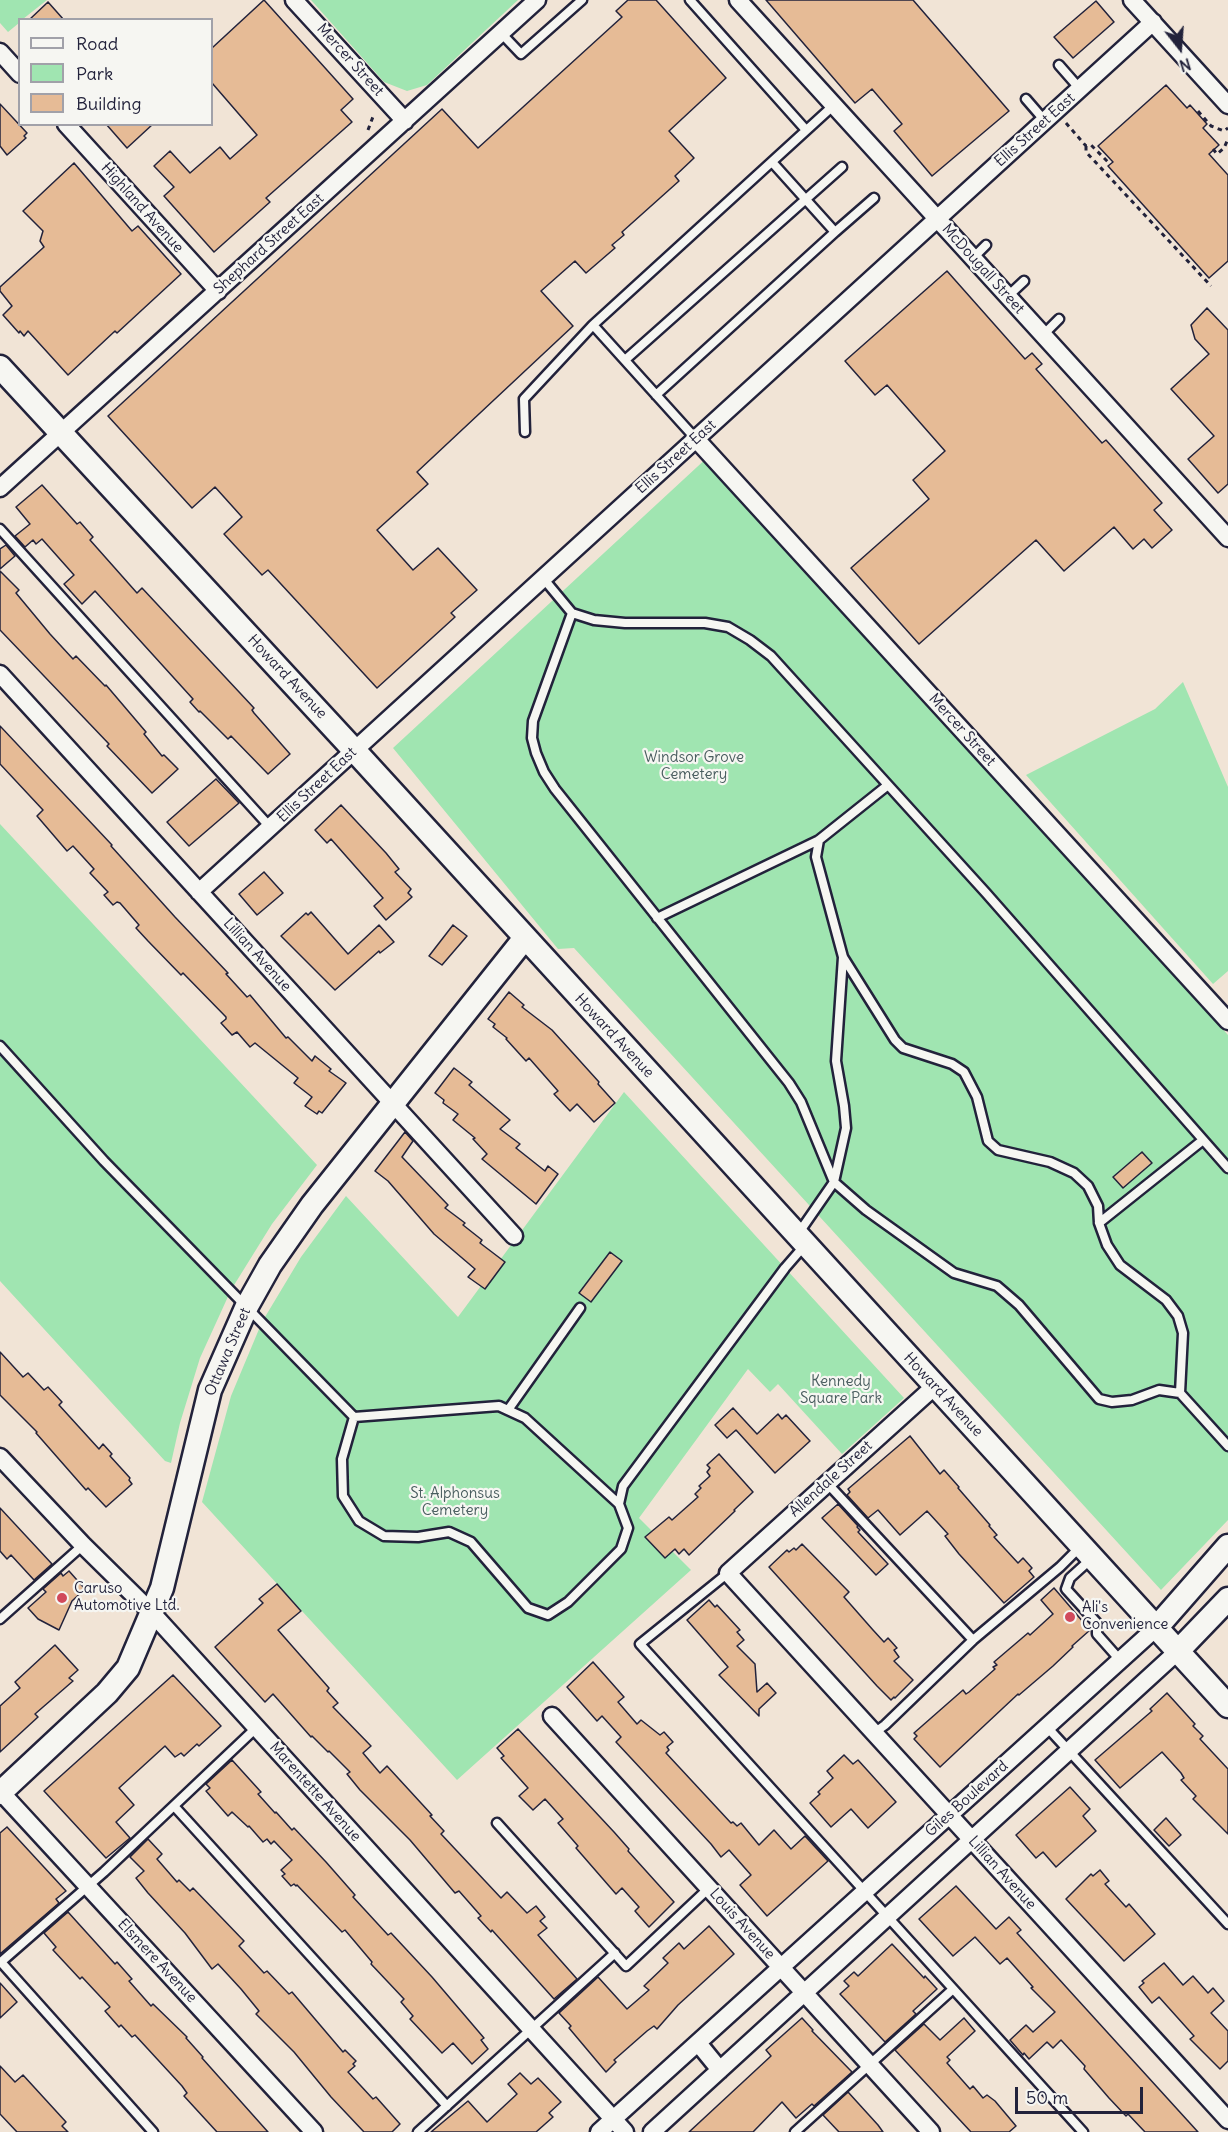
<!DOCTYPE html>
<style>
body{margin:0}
#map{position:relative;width:1228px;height:2132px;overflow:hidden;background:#f1e4d6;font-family:Delius,sans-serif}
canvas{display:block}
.legend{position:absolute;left:18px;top:18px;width:195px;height:108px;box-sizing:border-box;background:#f6f6f2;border:2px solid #a1a1a9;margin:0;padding:8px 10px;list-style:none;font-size:18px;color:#22223b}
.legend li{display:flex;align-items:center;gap:12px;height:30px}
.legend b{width:30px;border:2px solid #a1a1a9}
.north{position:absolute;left:1150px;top:18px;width:60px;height:60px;-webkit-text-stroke:4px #f6f6f2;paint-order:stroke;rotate:163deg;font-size:16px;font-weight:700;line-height:24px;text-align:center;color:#22223b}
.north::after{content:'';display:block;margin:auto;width:21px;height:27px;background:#22223b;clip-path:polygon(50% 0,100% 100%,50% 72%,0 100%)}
.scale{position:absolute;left:1015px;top:2087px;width:128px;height:27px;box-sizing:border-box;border:3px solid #22223b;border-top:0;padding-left:8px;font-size:18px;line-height:21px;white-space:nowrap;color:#22223b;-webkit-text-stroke:4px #f6f6f2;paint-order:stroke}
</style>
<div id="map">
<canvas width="1228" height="2132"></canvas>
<ul class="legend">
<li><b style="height:8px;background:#f6f6f2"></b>Road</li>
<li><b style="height:16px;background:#a0e5b1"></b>Park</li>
<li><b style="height:16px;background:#e6bb96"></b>Building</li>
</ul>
<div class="north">N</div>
<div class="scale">50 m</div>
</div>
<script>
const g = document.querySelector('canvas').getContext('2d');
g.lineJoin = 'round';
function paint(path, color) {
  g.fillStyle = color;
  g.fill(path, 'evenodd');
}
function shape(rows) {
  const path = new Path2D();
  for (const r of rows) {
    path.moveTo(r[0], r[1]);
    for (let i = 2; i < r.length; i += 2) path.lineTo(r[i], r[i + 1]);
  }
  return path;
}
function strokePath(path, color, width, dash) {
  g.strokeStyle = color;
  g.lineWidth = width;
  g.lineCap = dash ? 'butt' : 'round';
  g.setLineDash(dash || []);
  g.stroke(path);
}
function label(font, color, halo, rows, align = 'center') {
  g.font = font + ' Delius,sans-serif';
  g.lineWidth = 4.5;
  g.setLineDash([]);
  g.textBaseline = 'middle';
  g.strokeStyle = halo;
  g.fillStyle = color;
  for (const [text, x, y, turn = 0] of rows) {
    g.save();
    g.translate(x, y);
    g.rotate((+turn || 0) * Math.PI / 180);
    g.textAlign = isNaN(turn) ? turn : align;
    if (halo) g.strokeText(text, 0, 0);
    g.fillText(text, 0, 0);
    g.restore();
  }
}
const green = shape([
 [0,0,47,0,23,19,20,20,19,23,8,32,0,23],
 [311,0,518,0,427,85,407,91,384,82],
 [710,455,1228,1035,1228,1520,1161,1590,574,948,558,949,393,748],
 [1183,682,1228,787,1228,971,1213,984,1026,775,1155,709],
 [0,824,317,1165,272,1224,231,1290,200,1358,180,1423,171,1463,165,1461,0,1281],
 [624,1092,904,1398,842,1454,778,1384,770,1392,748,1369,639,1518,691,1570,457,1780,202,1502,231,1396,262,1322,301,1257,346,1196,458,1317]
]);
const building = shape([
 [264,0,353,99,341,110,352,122,266,198,270,202,214,252,164,196,174,187,154,166,170,151,190,173,220,147,230,159,257,135,212,83,212,48,264,0],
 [628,0,656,0,726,78,669,131,694,158,675,176,679,181,622,232,624,235,612,245,615,248,586,273,575,261,541,291,573,326,417,472,428,484,377,530,413,570,438,548,477,590,451,613,455,617,377,688,268,570,262,575,224,534,242,517,215,487,192,508,108,416,442,109,478,148,622,17,616,11,628,0],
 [766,0,913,0,1009,111,932,176,894,131,902,124,872,89,855,103,766,0],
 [1096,1,1114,22,1073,58,1054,37,1096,1],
 [48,2,64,20,29,20,48,2],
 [1166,85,1187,108,1190,105,1207,124,1203,128,1219,145,1209,154,1228,175,1228,261,1209,278,1108,166,1113,162,1098,146,1166,85],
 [0,104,27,133,24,136,26,138,7,155,0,146,0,104],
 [106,124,153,124,127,148,106,124],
 [74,163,132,231,138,226,181,274,117,333,115,331,68,375,28,331,24,336,20,331,19,333,3,315,12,306,0,291,0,287,44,247,40,241,43,231,23,211,74,163],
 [947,271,1025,359,1032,353,1042,364,1036,369,1102,443,1106,440,1162,503,1154,510,1172,530,1152,548,1144,539,1133,549,1114,527,1064,571,1036,540,919,644,851,568,929,499,913,480,945,451,887,385,875,395,845,361,947,271],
 [1207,308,1228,330,1228,484,1218,493,1188,459,1214,436,1171,389,1209,354,1195,339,1191,325,1207,308],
 [42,485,77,524,80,522,93,537,90,540,137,593,142,588,254,708,252,710,254,713,290,754,268,774,231,736,228,739,200,711,199,712,190,702,193,699,95,591,82,604,64,584,74,575,42,539,36,544,33,540,25,547,15,536,30,524,16,507,42,485],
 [6,545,15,556,0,569,0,549,6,545],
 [0,571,19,590,16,593,50,634,73,659,76,656,105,686,106,685,146,732,144,734,162,756,164,755,178,769,152,793,107,746,109,744,0,630,0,571],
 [0,726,112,845,111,846,175,917,228,973,226,974,247,997,250,995,286,1038,288,1037,312,1061,315,1056,331,1069,329,1071,346,1083,322,1113,319,1111,317,1114,305,1106,312,1097,294,1083,298,1078,255,1043,250,1047,237,1032,232,1035,221,1023,226,1019,226,1017,183,973,181,975,148,941,136,928,139,925,120,903,117,902,113,905,104,895,108,892,90,873,94,869,73,846,67,851,37,816,43,810,0,764,0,726],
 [216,779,239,803,189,846,167,822,216,779],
 [341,805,386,853,399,869,395,872,411,889,408,893,412,897,386,920,374,906,383,898,331,839,327,843,315,830,341,805],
 [264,872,283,893,257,915,239,894,264,872],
 [311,912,348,954,379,925,394,942,380,953,379,951,335,990,281,936,306,913,308,915,311,912],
 [453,925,467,936,442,965,429,956,453,925],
 [509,992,524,1005,522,1007,552,1030,599,1082,598,1084,615,1103,594,1122,577,1104,570,1111,554,1094,558,1091,529,1058,526,1061,506,1039,507,1038,493,1027,495,1024,488,1019,509,992],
 [454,1068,472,1082,469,1085,510,1120,500,1129,520,1144,516,1148,545,1171,548,1166,558,1174,536,1204,482,1159,487,1154,473,1139,475,1138,453,1120,458,1114,443,1103,444,1100,435,1093,454,1068],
 [405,1132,413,1141,402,1157,448,1205,445,1208,465,1223,463,1225,482,1240,480,1243,505,1262,485,1289,468,1277,475,1269,434,1234,388,1181,375,1171,405,1132],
 [1142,1152,1152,1163,1123,1188,1113,1177,1142,1152],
 [610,1252,622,1261,591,1302,579,1293,610,1252],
 [0,1352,23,1377,28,1373,44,1390,48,1387,62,1402,59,1405,99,1449,103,1444,112,1454,110,1456,130,1478,129,1480,132,1484,106,1507,88,1488,86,1490,36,1433,37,1432,0,1395,0,1352],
 [733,1408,757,1434,778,1414,782,1419,786,1415,810,1441,775,1473,736,1430,727,1438,715,1425,733,1408],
 [910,1436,940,1474,944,1470,959,1487,958,1488,990,1525,989,1526,997,1535,994,1537,1018,1563,1023,1558,1032,1568,1029,1571,1034,1577,1004,1603,959,1554,945,1536,948,1534,927,1511,900,1535,878,1510,868,1518,847,1495,850,1492,848,1489,910,1436],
 [719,1454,753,1492,734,1510,735,1511,689,1555,684,1549,679,1554,675,1549,665,1558,645,1537,669,1517,672,1520,698,1497,695,1494,701,1488,699,1486,710,1476,707,1472,710,1468,707,1465,719,1454],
 [838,1504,858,1526,857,1527,860,1530,858,1532,888,1564,876,1575,822,1518,838,1504],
 [0,1508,52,1564,34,1580,11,1555,7,1559,0,1551,0,1508],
 [802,1544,849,1592,844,1597,873,1630,884,1642,888,1638,897,1648,894,1650,899,1657,894,1661,913,1680,895,1698,894,1697,891,1700,877,1686,769,1567,787,1550,789,1552,794,1548,796,1550,802,1544],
 [69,1571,85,1589,72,1601,59,1630,38,1619,28,1608,46,1592,43,1589,61,1573,63,1576,69,1571],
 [277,1584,301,1611,278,1630,329,1688,327,1691,338,1703,333,1707,371,1746,363,1753,380,1773,387,1766,432,1815,430,1816,444,1831,441,1834,501,1898,507,1892,527,1913,536,1906,545,1917,540,1921,547,1928,538,1935,577,1979,554,1999,492,1930,491,1932,478,1918,481,1916,459,1891,455,1893,410,1840,360,1790,347,1774,350,1772,329,1751,328,1752,312,1736,311,1737,273,1694,265,1702,215,1647,263,1603,259,1599,277,1584],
 [1054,1588,1090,1630,1072,1646,1073,1647,1053,1666,1019,1695,1018,1694,940,1767,914,1739,917,1736,914,1733,963,1690,966,1694,969,1692,995,1669,993,1667,997,1665,994,1662,1028,1633,1030,1635,1053,1614,1041,1600,1054,1588],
 [709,1600,715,1607,717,1605,740,1630,737,1632,744,1640,737,1646,755,1664,757,1692,767,1683,776,1693,759,1709,759,1716,719,1675,728,1667,687,1620,709,1600],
 [55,1645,78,1670,69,1678,73,1681,35,1714,38,1717,0,1752,0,1706,20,1688,15,1682,55,1645],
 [593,1662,624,1697,618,1702,637,1724,641,1720,660,1735,664,1732,673,1742,667,1747,669,1750,666,1753,731,1823,733,1822,737,1826,741,1823,759,1845,774,1830,791,1849,805,1836,828,1861,767,1916,740,1885,751,1875,729,1850,721,1857,711,1844,616,1742,621,1737,602,1716,597,1721,567,1687,593,1662],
 [173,1675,221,1726,199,1746,197,1744,184,1756,181,1753,175,1757,165,1746,119,1788,134,1805,116,1822,130,1838,106,1858,44,1791,173,1675],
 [1167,1693,1195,1724,1193,1726,1203,1736,1200,1739,1228,1769,1228,1834,1193,1799,1196,1796,1181,1780,1184,1778,1181,1773,1162,1752,1120,1788,1095,1760,1152,1711,1150,1709,1167,1693],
 [518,1729,614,1832,629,1849,628,1851,674,1902,649,1927,635,1911,639,1907,622,1888,616,1894,576,1848,578,1846,558,1823,563,1819,545,1799,533,1810,519,1796,528,1788,501,1758,504,1756,497,1748,518,1729],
 [844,1755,853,1764,858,1760,896,1802,868,1828,851,1809,831,1827,810,1803,820,1794,818,1792,833,1778,827,1771,844,1755],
 [232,1760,261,1792,258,1794,275,1813,276,1812,292,1830,294,1828,326,1862,355,1895,353,1897,388,1935,391,1933,432,1977,484,2038,481,2040,488,2049,472,2064,453,2043,442,2053,410,2019,413,2016,401,2002,404,1999,371,1964,372,1962,345,1930,342,1932,297,1885,296,1886,294,1884,291,1886,282,1876,285,1874,281,1870,292,1860,274,1841,271,1844,267,1839,263,1842,249,1826,248,1827,232,1812,228,1816,206,1791,210,1788,206,1784,232,1760],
 [1070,1787,1090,1809,1083,1816,1096,1831,1056,1867,1043,1852,1036,1858,1016,1835,1070,1787],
 [1166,1818,1181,1835,1169,1846,1154,1830,1166,1818],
 [7,1827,66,1891,56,1899,59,1903,0,1954,0,1833,7,1827],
 [148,1839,162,1854,157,1859,177,1882,179,1880,190,1891,193,1888,244,1941,239,1946,264,1973,267,1971,289,1994,292,1992,343,2052,345,2050,356,2061,353,2064,355,2066,348,2072,373,2099,376,2097,400,2124,392,2132,364,2132,331,2097,294,2052,256,2014,259,2011,241,1989,218,1964,212,1969,185,1933,148,1893,136,1878,144,1871,130,1857,148,1839],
 [1100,1870,1109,1881,1105,1884,1126,1907,1129,1904,1155,1934,1124,1961,1066,1899,1091,1874,1093,1876,1100,1870],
 [956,1886,996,1929,1009,1917,1021,1930,1017,1933,1198,2132,1145,2132,1128,2114,1126,2116,1109,2098,1084,2069,1085,2066,1061,2040,1053,2048,1047,2042,1029,2059,1024,2053,1023,2055,1010,2040,1026,2025,1033,2032,1055,2012,1031,1988,1033,1987,1007,1958,1000,1964,975,1937,953,1956,919,1919,956,1886],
 [68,1912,115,1964,117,1962,132,1979,129,1981,151,2006,153,2004,187,2037,186,2038,203,2057,202,2058,268,2132,217,2132,184,2096,187,2093,182,2086,135,2035,132,2037,121,2025,119,2027,105,2011,110,2007,82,1977,80,1979,53,1950,56,1947,44,1933,68,1912],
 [709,1926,734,1954,678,2005,657,2029,654,2026,647,2031,614,2060,616,2062,606,2072,569,2028,571,2026,559,2013,598,1977,627,2009,649,1990,644,1986,668,1963,663,1958,679,1943,684,1949,709,1926],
 [892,1944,924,1978,925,1976,937,1989,913,2011,916,2014,885,2042,840,1994,849,1986,844,1981,854,1972,858,1976,892,1944],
 [1164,1963,1183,1985,1193,1976,1208,1993,1213,1988,1224,2001,1211,2013,1228,2031,1228,2061,1220,2069,1190,2039,1194,2036,1159,1997,1152,2003,1139,1987,1144,1983,1142,1981,1164,1963],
 [0,1983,17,2002,0,2018,0,1983],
 [802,2018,813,2030,812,2031,852,2072,814,2106,812,2104,796,2118,782,2102,753,2132,689,2132,771,2056,766,2050,802,2018],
 [964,2018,975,2031,947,2057,950,2060,947,2063,970,2089,973,2086,983,2098,987,2095,995,2101,1016,2126,1009,2132,971,2132,895,2050,924,2024,940,2040,964,2018],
 [0,2066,15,2082,23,2075,66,2122,62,2126,68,2132,17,2132,0,2114,0,2066],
 [520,2073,531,2084,538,2078,561,2102,549,2113,553,2117,536,2132,431,2132,468,2101,487,2122,517,2094,508,2084,520,2073],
 [848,2092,878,2125,883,2132,839,2132,823,2115,848,2092]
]);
const path = shape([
 [1198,111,1211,126,1224,131,1228,128],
 [1066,123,1086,146,1091,145,1110,164],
 [368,130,374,114],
 [1086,146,1086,152,1211,286],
 [1213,149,1217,154,1224,148,1228,139]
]);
const lane = shape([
 [690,0,806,130],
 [501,33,521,54,582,0],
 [1059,65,1080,89],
 [1026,99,1045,121],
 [835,232,874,198],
 [973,258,986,245],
 [1008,296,1024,281],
 [1043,335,1059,319],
 [625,360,842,167],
 [656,395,835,232,772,162],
 [525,432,524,399,593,325],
 [696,439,593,325,834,105],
 [0,529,270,827],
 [543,578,572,613,533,721,532,738,536,753,544,772,555,789,789,1083,801,1102,834,1182,798,1234],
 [572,613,594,620,625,623,705,623,728,627,750,640,771,656,986,893,1228,1168],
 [819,840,816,857,843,957,895,1040,903,1048,952,1064,964,1072,977,1097,988,1141,998,1150,1050,1162,1074,1173,1088,1186,1098,1206,1099,1223,1107,1245,1120,1265,1166,1300,1178,1316,1183,1333,1180,1393,1228,1446],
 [657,918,819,840,888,785],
 [843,957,836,1061,844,1106,846,1128,834,1182,866,1210,954,1273,997,1286,1019,1305,1099,1399,1112,1402,1132,1400,1159,1390,1180,1393],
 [0,1046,104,1161,354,1417,342,1459,343,1496,359,1521,384,1536,418,1537,449,1532,471,1542,528,1608,548,1615,568,1602,621,1549,628,1528,619,1504,525,1418,499,1406,354,1417],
 [1099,1223,1203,1140],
 [508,1410,580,1308],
 [827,1483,973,1640],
 [619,1504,623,1486,785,1268,805,1245],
 [1091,1559,1070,1578,1066,1589,1097,1623,1097,1634,1120,1660],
 [728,1573,640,1644,1083,2132],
 [0,1619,83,1545],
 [1047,1727,1228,1924],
 [874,1733,885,1725,973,1640,1060,1567,1081,1546],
 [174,1806,447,2106],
 [497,1823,626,1966,709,1888],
 [153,2132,1,1962,104,1872,256,1728],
 [418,2132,615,1953],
 [795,2132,952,1990]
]);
const street = shape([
 [294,0,405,121],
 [738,0,1228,538],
 [1132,0,1228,105],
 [0,52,20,74],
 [66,124,218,291],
 [696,439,1228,1021],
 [0,488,537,0],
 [0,674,514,1236],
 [199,892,1153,22],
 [935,1386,728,1573,1228,2120],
 [0,1457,83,1545,152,1613,625,2132],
 [552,1716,931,2132],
 [0,1791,314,2132],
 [698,2043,720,2070],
 [599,2132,1157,1627],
 [652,2132,1178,1651]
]);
const secondary = shape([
 [0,367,354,750,1228,1706],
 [1157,1627,1228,1546],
 [1178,1651,1228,1599],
 [0,1793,107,1693,128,1668,162,1588,210,1390,247,1306,270,1265,312,1205,524,939]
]);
const markers = [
 [62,1598,6,"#d1495b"],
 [1070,1617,6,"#d1495b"]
];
const streetNames = [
 ["Mercer Street",350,60,48],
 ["Ellis Street East",1035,130,-42],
 ["Highland Avenue",142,208,48],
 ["Shephard Street East",269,244,-42],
 ["McDougall Street",983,269,48],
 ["Ellis Street East",676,457,-42],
 ["Howard Avenue",287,677,47],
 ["Mercer Street",962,730,48],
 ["Ellis Street East",317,785,-43],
 ["Lillian Avenue",257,955,48],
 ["Howard Avenue",614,1036,47],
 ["Ottawa Street",228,1352,-67],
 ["Howard Avenue",943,1395,47],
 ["Allendale Street",831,1479,-42],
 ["Marentette Avenue",315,1792,48],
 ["Giles Boulevard",967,1799,-42],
 ["Lillian Avenue",1002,1873,48],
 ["Louis Avenue",742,1924,48],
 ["Elsmere Avenue",157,1961,47]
];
const parkNames = [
 ["Windsor Grove",694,758],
 ["Cemetery",694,775],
 ["Kennedy",841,1382],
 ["Square Park",841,1399],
 ["St. Alphonsus",455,1494],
 ["Cemetery",455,1511]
];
const poiNames = [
 ["Caruso",74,1589],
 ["Automotive Ltd.",74,1606],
 ["Ali's",1082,1608],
 ["Convenience",1082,1625]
];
paint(green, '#a0e5b1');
paint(building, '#e6bb96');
strokePath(building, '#22223b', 1.5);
strokePath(lane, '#22223b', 13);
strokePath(street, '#22223b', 21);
strokePath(secondary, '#22223b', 27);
strokePath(path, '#22223b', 3, [4.5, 4.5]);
strokePath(lane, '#f6f6f2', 8);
strokePath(street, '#f6f6f2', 16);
strokePath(secondary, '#f6f6f2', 22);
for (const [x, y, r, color] of markers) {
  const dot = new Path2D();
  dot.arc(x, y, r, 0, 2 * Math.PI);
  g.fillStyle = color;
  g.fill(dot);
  strokePath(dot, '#f6f6f2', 2);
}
label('15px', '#22223b', '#f6f6f2', streetNames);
label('15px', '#485c5e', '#f6f6f2', parkNames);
label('15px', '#22223b', '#f6f6f2', poiNames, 'left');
</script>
